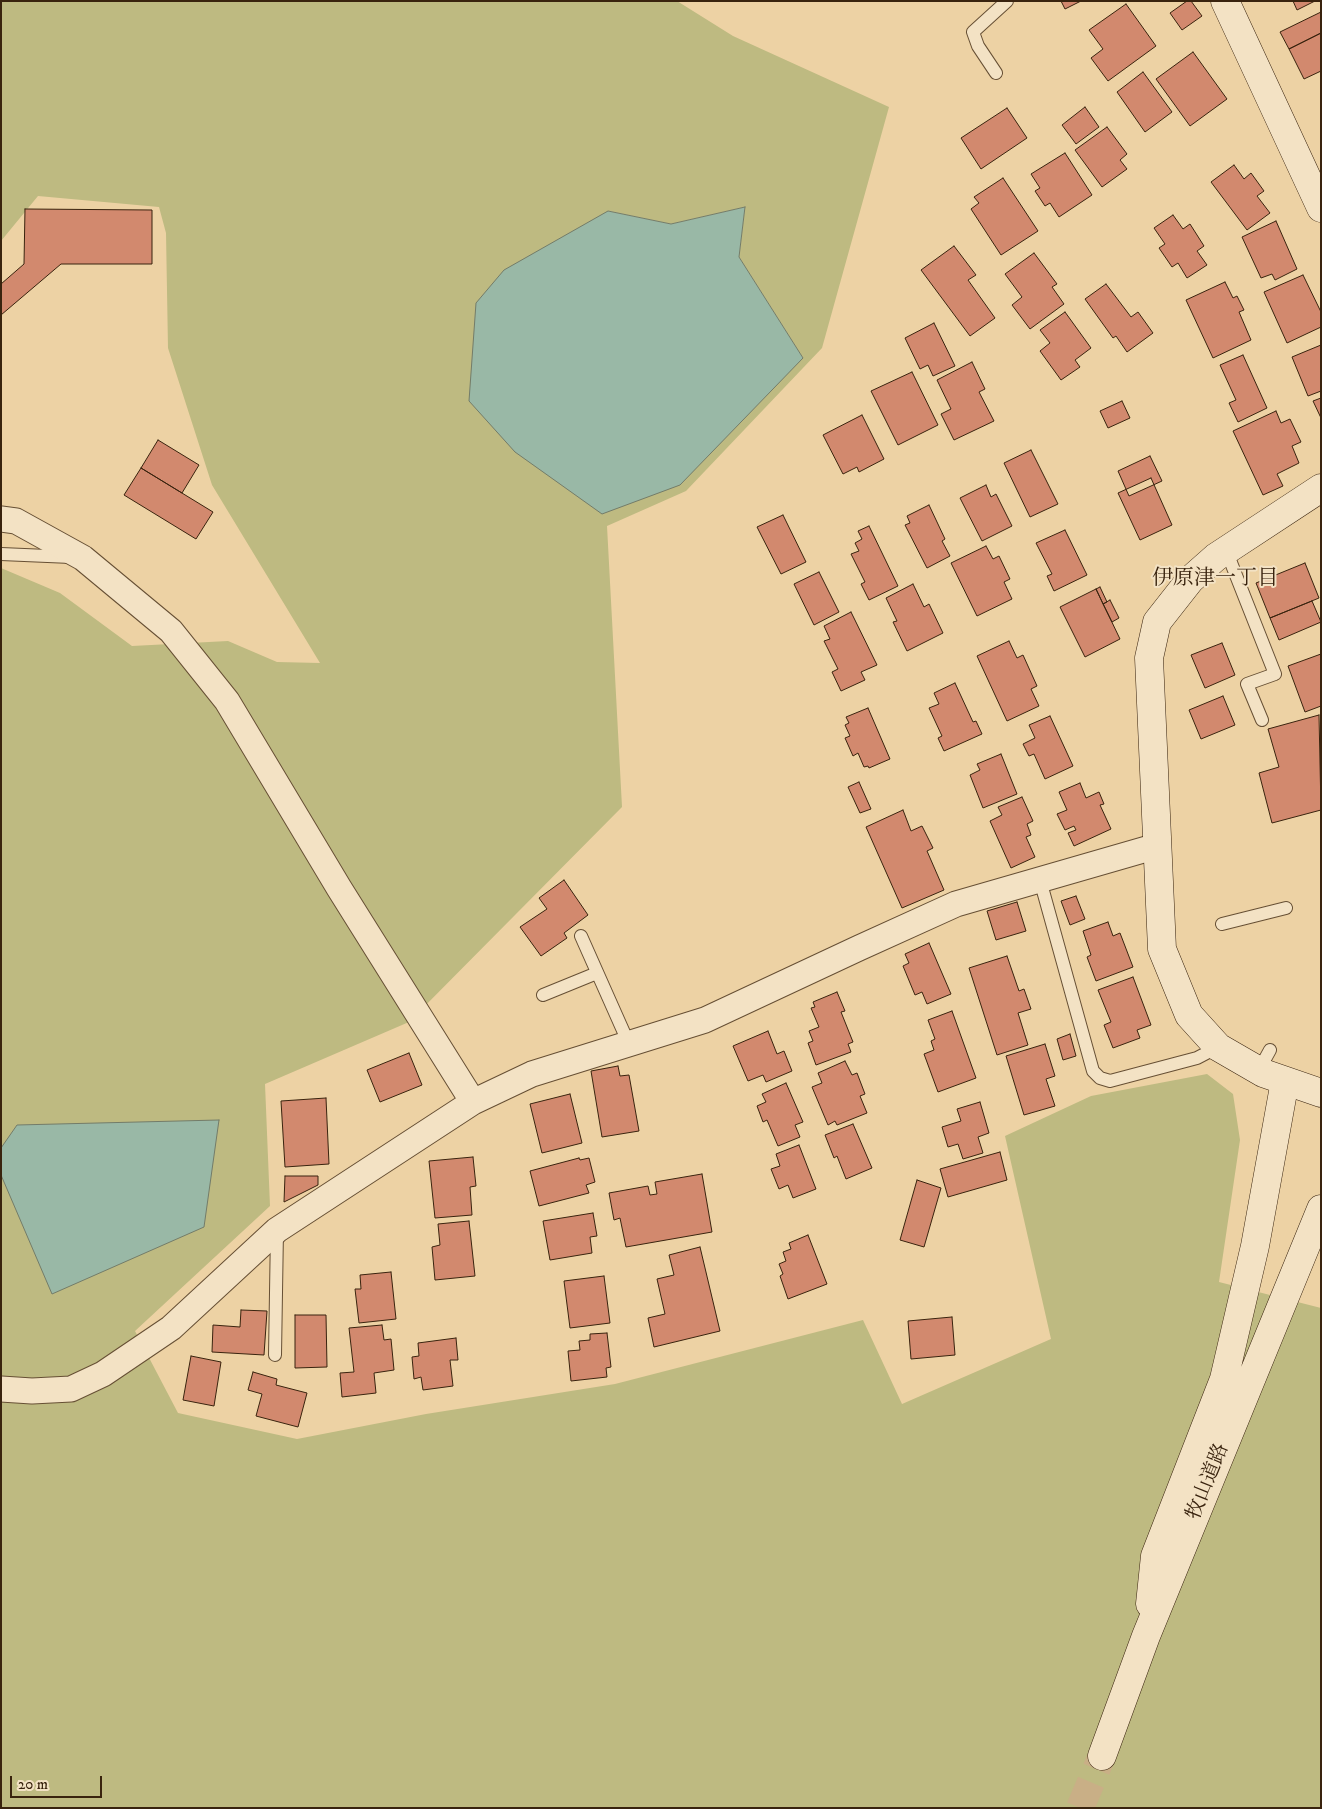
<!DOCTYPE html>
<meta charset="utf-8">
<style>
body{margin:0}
#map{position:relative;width:1322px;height:1809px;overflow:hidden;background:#edd2a4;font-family:"IM FELL DW Pica",serif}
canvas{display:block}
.frame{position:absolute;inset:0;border:2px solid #39230e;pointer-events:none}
.scale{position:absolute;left:10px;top:1776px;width:92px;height:22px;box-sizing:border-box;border:2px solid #39230e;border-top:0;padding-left:6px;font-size:15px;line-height:18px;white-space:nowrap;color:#39230e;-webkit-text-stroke:4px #f3e2c4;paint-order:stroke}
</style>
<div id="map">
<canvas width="1322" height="1809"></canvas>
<div class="frame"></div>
<div class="scale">20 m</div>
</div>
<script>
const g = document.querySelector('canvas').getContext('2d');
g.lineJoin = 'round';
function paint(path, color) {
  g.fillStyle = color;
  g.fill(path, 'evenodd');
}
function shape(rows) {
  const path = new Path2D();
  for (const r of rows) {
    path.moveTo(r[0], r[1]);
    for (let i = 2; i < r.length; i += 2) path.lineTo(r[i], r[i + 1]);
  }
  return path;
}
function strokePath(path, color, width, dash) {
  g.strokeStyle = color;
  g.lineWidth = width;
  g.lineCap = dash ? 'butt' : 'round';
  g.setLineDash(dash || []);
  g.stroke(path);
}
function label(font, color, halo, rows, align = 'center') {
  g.font = font + ' "IM FELL DW Pica","Noto Serif JP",serif';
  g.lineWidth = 4;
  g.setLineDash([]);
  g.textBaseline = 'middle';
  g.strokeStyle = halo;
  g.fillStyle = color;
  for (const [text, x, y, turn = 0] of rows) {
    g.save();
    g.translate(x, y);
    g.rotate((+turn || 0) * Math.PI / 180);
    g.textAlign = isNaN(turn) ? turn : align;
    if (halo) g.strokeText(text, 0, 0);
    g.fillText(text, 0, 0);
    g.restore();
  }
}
const green = shape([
 [1,1,677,1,733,36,889,107,822,348,686,491,607,526,622,807,409,1022,265,1084,270,1206,135,1331,178,1413,297,1439,426,1414,615,1384,863,1320,902,1404,1051,1339,1005,1136,1091,1096,1207,1074,1233,1094,1240,1140,1219,1282,1321,1308,1321,1808,1,1808,1,568,60,593,132,646,228,641,277,662,320,663,212,485,168,348,166,233,159,207,38,196,1,241],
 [745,207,739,257,803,358,608,211,671,224]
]);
const water = shape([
 [745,207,739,257,803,358,680,485,602,514,515,452,469,401,476,303,504,270,608,211,671,224,745,207],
 [219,1120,204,1227,52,1294,1,1175,1,1148,17,1125,219,1120]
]);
const building = shape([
 [1061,1,1081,1,1065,9,1061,1],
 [1187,1,1191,1,1202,16,1182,30,1170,13,1187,1],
 [1293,1,1315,1,1297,10,1293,1],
 [1126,4,1156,46,1108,81,1091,58,1103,49,1089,30,1126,4],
 [1321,12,1321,33,1289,49,1280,32,1321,12],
 [1321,33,1321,71,1304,79,1289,49,1321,33],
 [1193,52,1227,99,1190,126,1156,79,1193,52],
 [1143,72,1172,112,1145,132,1117,92,1143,72],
 [1085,107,1099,127,1076,144,1062,125,1085,107],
 [1007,108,1027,138,981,169,961,138,1007,108],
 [1107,127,1127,154,1120,160,1127,169,1102,187,1075,150,1107,127],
 [1065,153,1092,195,1059,217,1050,203,1045,206,1035,191,1040,188,1031,174,1065,153],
 [1234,165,1244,179,1251,173,1264,191,1257,196,1270,213,1247,230,1211,182,1234,165],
 [1003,178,1038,231,1001,255,971,209,979,203,974,197,1003,178],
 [25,209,152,210,152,264,61,264,1,315,1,284,24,264,25,209],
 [1173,215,1183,229,1190,224,1204,246,1197,251,1207,265,1187,278,1178,263,1172,267,1159,248,1165,244,1154,228,1173,215],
 [1276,221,1297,269,1275,280,1272,274,1261,278,1242,237,1276,221],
 [954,246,976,275,968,280,995,318,970,336,921,270,954,246],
 [1034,253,1057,284,1052,287,1064,304,1030,329,1012,305,1022,297,1005,274,1034,253],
 [1303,275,1321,312,1321,327,1287,343,1264,292,1303,275],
 [1225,282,1233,298,1237,296,1244,310,1239,312,1251,340,1213,358,1186,300,1225,282],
 [1106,284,1131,317,1138,312,1153,333,1127,352,1116,336,1113,338,1085,299,1106,284],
 [1065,312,1091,348,1075,360,1080,367,1061,380,1040,351,1050,343,1040,330,1065,312],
 [934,323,955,366,933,376,928,365,920,369,905,338,934,323],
 [1321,345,1321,391,1308,396,1292,357,1321,345],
 [1243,355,1267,408,1238,422,1229,403,1236,400,1220,365,1243,355],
 [972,362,985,389,979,392,994,421,954,440,941,414,951,409,937,380,972,362],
 [912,372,938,425,898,445,871,391,912,372],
 [1321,398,1321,418,1313,401,1321,398],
 [1122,401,1130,418,1108,428,1100,411,1122,401],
 [1276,411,1281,423,1290,419,1301,442,1292,446,1299,463,1277,474,1283,486,1263,495,1233,431,1276,411],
 [862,415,884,459,859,472,857,467,843,474,823,435,862,415],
 [158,440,199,465,182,493,141,468,158,440],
 [1031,450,1058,504,1030,517,1004,463,1031,450],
 [1150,456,1162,481,1129,496,1118,471,1150,456],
 [141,468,213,512,196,539,124,495,141,468],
 [1151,478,1172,525,1140,540,1118,493,1151,478],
 [986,485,991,497,996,494,1012,526,982,541,960,498,986,485],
 [929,505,945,539,942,541,950,556,927,568,905,525,910,523,907,516,929,505],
 [783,515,806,562,781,574,757,527,783,515],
 [869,526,898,586,869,600,861,584,865,582,851,554,859,551,855,543,862,539,858,531,869,526],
 [1065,530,1087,575,1054,591,1047,576,1052,574,1036,543,1065,530],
 [986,546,993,559,999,556,1010,579,1004,582,1012,599,977,616,951,563,986,546],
 [1305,563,1319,598,1270,618,1256,583,1305,563],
 [819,572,839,612,814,625,794,584,819,572],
 [913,584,924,607,929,604,943,633,907,651,893,622,897,621,886,598,913,584],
 [1100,587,1107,602,1103,604,1096,589,1100,587],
 [1096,589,1120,639,1085,657,1060,607,1096,589],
 [1110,600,1119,618,1112,622,1103,604,1110,600],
 [1312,601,1321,622,1279,640,1270,618,1312,601],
 [851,612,877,665,861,672,865,680,841,691,832,672,838,669,824,641,830,639,824,626,851,612],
 [1009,641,1017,658,1023,655,1037,686,1031,689,1039,706,1007,721,977,656,1009,641],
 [1222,643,1235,675,1205,688,1191,655,1222,643],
 [1321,654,1321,706,1305,712,1288,666,1321,654],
 [955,683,973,722,976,721,982,734,944,751,938,738,942,736,929,708,939,704,934,693,955,683],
 [1223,696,1235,725,1201,739,1189,710,1223,696],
 [868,708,890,759,869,768,868,766,864,767,858,753,853,756,845,738,850,736,845,725,849,723,846,717,868,708],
 [1319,715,1321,810,1272,823,1259,773,1279,767,1268,729,1319,715],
 [1050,716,1073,766,1045,779,1034,754,1029,756,1023,744,1035,738,1029,725,1050,716],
 [1001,754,1017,794,983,808,970,775,980,770,977,764,1001,754],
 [859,782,871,809,860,813,848,787,859,782],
 [1080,783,1086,798,1099,792,1104,804,1100,805,1111,829,1074,846,1068,833,1076,830,1074,826,1065,830,1057,814,1067,810,1059,792,1080,783],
 [1022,797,1033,821,1027,824,1031,835,1026,837,1035,857,1011,868,990,821,1002,815,998,807,1022,797],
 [903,810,911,831,922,826,933,848,927,851,944,890,902,908,866,827,903,810],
 [564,880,588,915,564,933,567,938,541,956,520,927,547,909,539,898,564,880],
 [1076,896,1085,919,1070,925,1061,901,1076,896],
 [1017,902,1026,931,996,940,987,911,1017,902],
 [1108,922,1113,936,1120,933,1133,967,1096,981,1087,957,1091,955,1083,931,1108,922],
 [929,943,951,994,927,1004,922,992,915,995,903,966,909,963,905,954,929,943],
 [1007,956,1019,991,1024,989,1031,1009,1018,1013,1028,1045,997,1055,969,968,1007,956],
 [1133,977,1151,1025,1137,1030,1140,1038,1113,1048,1104,1025,1111,1022,1098,990,1133,977],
 [837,992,845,1011,841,1012,853,1042,848,1044,851,1052,816,1065,808,1043,813,1041,809,1031,819,1027,811,1008,815,1007,813,1002,837,992],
 [952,1011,976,1078,938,1092,924,1054,934,1050,931,1041,935,1039,928,1020,952,1011],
 [768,1031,777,1054,784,1051,792,1071,766,1082,763,1075,748,1081,733,1046,768,1031],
 [1070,1034,1076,1056,1063,1060,1057,1039,1070,1034],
 [1045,1044,1055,1076,1046,1079,1055,1106,1024,1115,1006,1056,1045,1044],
 [409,1053,422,1085,380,1102,367,1070,409,1053],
 [845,1061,852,1075,857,1073,865,1094,860,1096,867,1113,837,1125,835,1121,828,1125,812,1087,822,1083,818,1073,845,1061],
 [618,1066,620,1076,629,1075,639,1131,602,1137,591,1071,618,1066],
 [786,1083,803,1122,795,1125,800,1137,778,1146,767,1120,763,1122,757,1106,766,1102,762,1094,786,1083],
 [570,1094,582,1143,542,1153,530,1104,570,1094],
 [326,1098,329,1164,285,1167,281,1101,326,1098],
 [980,1102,989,1133,978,1137,983,1153,963,1159,958,1144,948,1147,942,1127,961,1121,957,1109,980,1102],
 [853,1124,872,1168,846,1179,837,1156,834,1158,825,1135,853,1124],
 [799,1145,816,1189,793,1198,788,1185,779,1189,771,1169,780,1166,776,1154,799,1145],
 [1000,1152,1007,1180,948,1197,940,1169,1000,1152],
 [473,1157,476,1186,470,1187,472,1215,435,1218,429,1161,473,1157],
 [579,1158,580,1160,589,1158,595,1182,586,1185,589,1193,539,1206,530,1171,579,1158],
 [702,1174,712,1232,626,1247,620,1218,614,1220,609,1193,648,1186,650,1195,657,1194,655,1182,702,1174],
 [285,1176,318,1176,318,1185,284,1202,285,1176],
 [917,1180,941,1188,924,1247,900,1240,917,1180],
 [593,1213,597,1236,590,1237,592,1253,550,1260,543,1221,593,1213],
 [469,1221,475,1276,435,1280,432,1247,440,1245,438,1224,469,1221],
 [808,1235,827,1284,788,1299,780,1276,783,1274,779,1264,786,1261,783,1252,791,1249,789,1243,808,1235],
 [700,1247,720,1331,654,1347,648,1318,665,1314,657,1279,674,1275,669,1255,700,1247],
 [391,1272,396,1319,359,1323,355,1289,361,1289,360,1275,391,1272],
 [604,1276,610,1323,570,1328,564,1281,604,1276],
 [241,1310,267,1311,264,1355,212,1352,213,1325,240,1327,241,1310],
 [295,1315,326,1315,327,1367,295,1368,295,1315],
 [952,1317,955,1355,911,1359,908,1321,952,1317],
 [382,1325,384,1340,391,1339,394,1370,374,1373,376,1393,342,1397,340,1373,354,1372,349,1328,382,1325],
 [607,1333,611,1367,606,1368,607,1377,571,1381,568,1351,580,1350,579,1341,590,1340,590,1334,607,1333],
 [456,1338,458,1360,450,1360,453,1386,423,1390,421,1377,414,1379,412,1357,419,1356,418,1343,456,1338],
 [191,1356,221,1362,214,1406,183,1400,191,1356],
 [253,1372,277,1379,276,1385,307,1393,298,1427,256,1416,262,1394,248,1390,253,1372]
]);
const secondaryTunnel = shape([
 [1080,1808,1102,1756]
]);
const lane = shape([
 [996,73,978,46,973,32,1007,1],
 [1226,550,1275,674,1247,684,1262,720],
 [1,554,71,557],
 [1040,880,1093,1071,1100,1078,1110,1081,1197,1058,1218,1047],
 [1222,924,1286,908],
 [581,936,629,1044],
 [543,995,597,973],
 [1259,1070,1270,1050],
 [275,1355,277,1230]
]);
const street = shape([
 [1,519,16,521,83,558,171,631,227,701,339,888,473,1102],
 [1,1389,32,1391,71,1389,103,1374,171,1328,277,1230,473,1102,532,1074,705,1020,859,948,956,904,1157,846]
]);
const secondary = shape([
 [1225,1,1321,208],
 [1321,488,1216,557,1190,580,1157,622,1149,658,1162,949,1189,1015,1218,1047,1263,1073,1321,1093],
 [1150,1604,1155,1556,1224,1379,1255,1246,1285,1081],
 [1102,1756,1146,1636,1321,1209]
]);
const streetNames = [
 ["牧山道路",1209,1482,-68]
];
const neighbourhoodNames = [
 ["伊原津一丁目",1215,580]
];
paint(green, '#beba81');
paint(water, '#99b8a6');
strokePath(water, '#737c69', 1);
paint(building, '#d2896e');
strokePath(building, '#39230e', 1);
strokePath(secondaryTunnel, '#c9af86', 28, [28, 14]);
strokePath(lane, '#664f34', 14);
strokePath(street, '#664f34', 27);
strokePath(secondary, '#39230e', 29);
strokePath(lane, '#f3e2c4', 12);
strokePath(street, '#f3e2c4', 25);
strokePath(secondary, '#f3e2c4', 28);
label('20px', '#39230e', '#f3e2c4', streetNames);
label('21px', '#39230e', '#f3e2c4', neighbourhoodNames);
</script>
